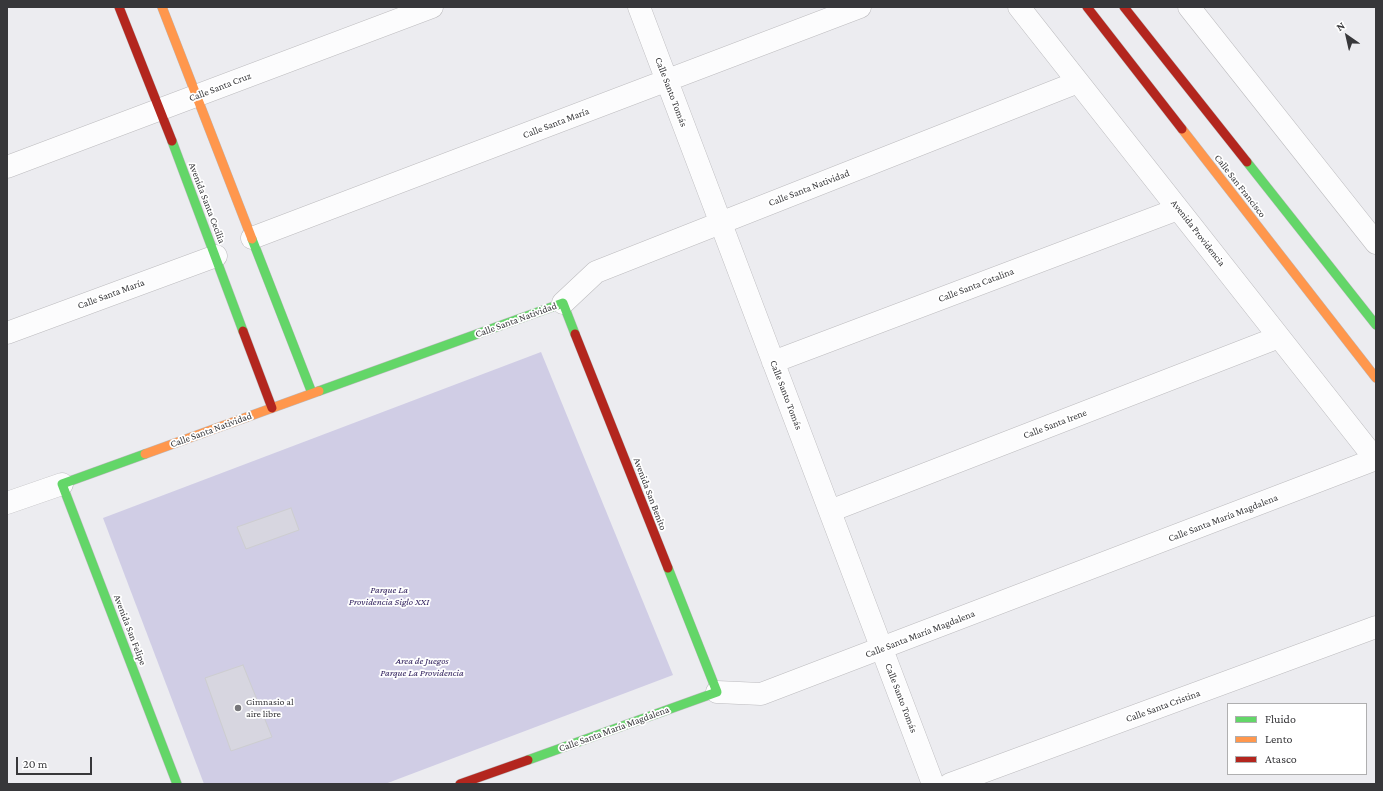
<!DOCTYPE html>
<meta charset="utf-8">
<style>
body{margin:0}
#map{position:relative;width:1383px;height:791px;overflow:hidden;background:#ececf0;font-family:"Crimson Pro",serif}
canvas{display:block}
.frame{position:absolute;inset:0;border:8px solid #37373a;pointer-events:none}
.legend{position:absolute;left:1227px;top:703px;width:140px;height:72px;box-sizing:border-box;background:#fff;border:1px solid #afafb0;margin:0;padding:5px 7px;list-style:none;font-size:12px;color:#37373a}
.legend li{display:flex;align-items:center;gap:8px;height:20px}
.legend b{width:20px;border:1px solid #afafb0}
.north{position:absolute;left:1327px;top:16px;width:40px;height:40px;-webkit-text-stroke:3px #fff;paint-order:stroke;rotate:326deg;font-size:11px;font-weight:700;line-height:16px;text-align:center;color:#37373a}
.north::after{content:'';display:block;margin:auto;width:14px;height:18px;background:#37373a;clip-path:polygon(50% 0,100% 100%,50% 72%,0 100%)}
.scale{position:absolute;left:16px;top:757px;width:76px;height:18px;box-sizing:border-box;border:2px solid #37373a;border-top:0;padding-left:5px;font-size:12px;line-height:14px;white-space:nowrap;color:#37373a;-webkit-text-stroke:3px #fff;paint-order:stroke}
</style>
<div id="map">
<canvas width="1383" height="791"></canvas>
<div class="frame"></div>
<ul class="legend">
<li><b style="height:5px;background:#63d668"></b>Fluido</li>
<li><b style="height:5px;background:#ff974d"></b>Lento</li>
<li><b style="height:5px;background:#b3261e"></b>Atasco</li>
</ul>
<div class="north">N</div>
<div class="scale">20 m</div>
</div>
<script>
const g = document.querySelector('canvas').getContext('2d');
g.lineJoin = 'round';
function paint(path, color) {
  g.fillStyle = color;
  g.fill(path, 'evenodd');
}
function shape(rows) {
  const path = new Path2D();
  for (const r of rows) {
    path.moveTo(r[0], r[1]);
    for (let i = 2; i < r.length; i += 2) path.lineTo(r[i], r[i + 1]);
  }
  return path;
}
function strokePath(path, color, width, dash) {
  g.strokeStyle = color;
  g.lineWidth = width;
  g.lineCap = dash ? 'butt' : 'round';
  g.setLineDash(dash || []);
  g.stroke(path);
}
function label(font, color, halo, rows, align = 'center') {
  g.font = font + ' "Crimson Pro",serif';
  g.lineWidth = 3.5;
  g.setLineDash([]);
  g.textBaseline = 'middle';
  g.strokeStyle = halo;
  g.fillStyle = color;
  for (const [text, x, y, turn = 0] of rows) {
    g.save();
    g.translate(x, y);
    g.rotate((+turn || 0) * Math.PI / 180);
    g.textAlign = isNaN(turn) ? turn : align;
    if (halo) g.strokeText(text, 0, 0);
    g.fillText(text, 0, 0);
    g.restore();
  }
}
const green = shape([
 [541,352,673,675,385,784,204,784,103,518]
]);
const building = shape([
 [291,508,299,530,246,549,237,527,291,508],
 [243,665,272,737,231,751,205,678,243,665]
]);
const street = shape([
 [639,7,933,784],
 [1019,7,1376,460],
 [1189,7,1376,243],
 [7,167,432,7],
 [252,238,860,7],
 [563,303,596,272,1078,82],
 [7,333,216,256],
 [773,362,1178,209],
 [7,503,62,484],
 [830,511,1279,337],
 [717,692,761,694,1376,459],
 [950,784,1376,627]
]);
const fast = shape([
 [172,141,243,331],
 [1247,162,1376,325],
 [252,239,312,393],
 [319,391,563,303,575,334],
 [145,454,62,484,177,784],
 [528,760,717,692,668,568]
]);
const slow = shape([
 [162,7,252,239],
 [1182,129,1376,378],
 [145,454,319,391]
]);
const jam = shape([
 [119,7,172,141],
 [1087,7,1182,129],
 [1124,7,1247,162],
 [243,331,272,408],
 [575,334,668,568],
 [460,784,528,760]
]);
const markers = [
 [238,708,4,"#76767a"]
];
const streetNames = [
 ["Calle Santa Cruz",220,87,-21],
 ["Calle Santo Tomás",671,92,69],
 ["Calle Santa María",556,123,-21],
 ["Calle San Francisco",1240,186,52],
 ["Calle Santa Natividad",809,188,-21],
 ["Avenida Santa Cecilia",207,203,69],
 ["Avenida Providencia",1198,233,52],
 ["Calle Santa Catalina",976,285,-21],
 ["Calle Santa María",111,294,-20],
 ["Calle Santa Natividad",516,320,-20],
 ["Calle Santo Tomás",786,395,69],
 ["Calle Santa Irene",1055,424,-21],
 ["Calle Santa Natividad",211,430,-20],
 ["Avenida San Benito",650,494,69],
 ["Calle Santa María Magdalena",1223,518,-21],
 ["Avenida San Felipe",130,630,69],
 ["Calle Santa María Magdalena",920,634,-21],
 ["Calle Santo Tomás",901,698,69],
 ["Calle Santa Cristina",1163,706,-20],
 ["Calle Santa María Magdalena",614,729,-20]
];
const parkNames = [
 ["Parque La",389,590],
 ["Providencia Siglo XXI",389,602],
 ["Area de Juegos",422,661],
 ["Parque La Providencia",422,673]
];
const poiNames = [
 ["Gimnasio al",246,702],
 ["aire libre",246,714]
];
paint(green, '#d0cde5');
paint(building, '#d7d6e0');
strokePath(building, '#cdcdd0', 1);
strokePath(street, '#bcbbbe', 23);
strokePath(fast, '#bcbbbe', 10);
strokePath(slow, '#bcbbbe', 10);
strokePath(jam, '#bcbbbe', 10);
strokePath(street, '#fcfcfd', 22);
strokePath(fast, '#63d668', 9);
strokePath(slow, '#ff974d', 9);
strokePath(jam, '#b3261e', 9);
for (const [x, y, r, color] of markers) {
  const dot = new Path2D();
  dot.arc(x, y, r, 0, 2 * Math.PI);
  g.fillStyle = color;
  g.fill(dot);
  strokePath(dot, '#fff', 1.5);
}
label('10px', '#37373a', '#fff', streetNames);
label('italic 10px', '#32225e', '#fff', parkNames);
label('10px', '#37373a', '#fff', poiNames, 'left');
</script>
